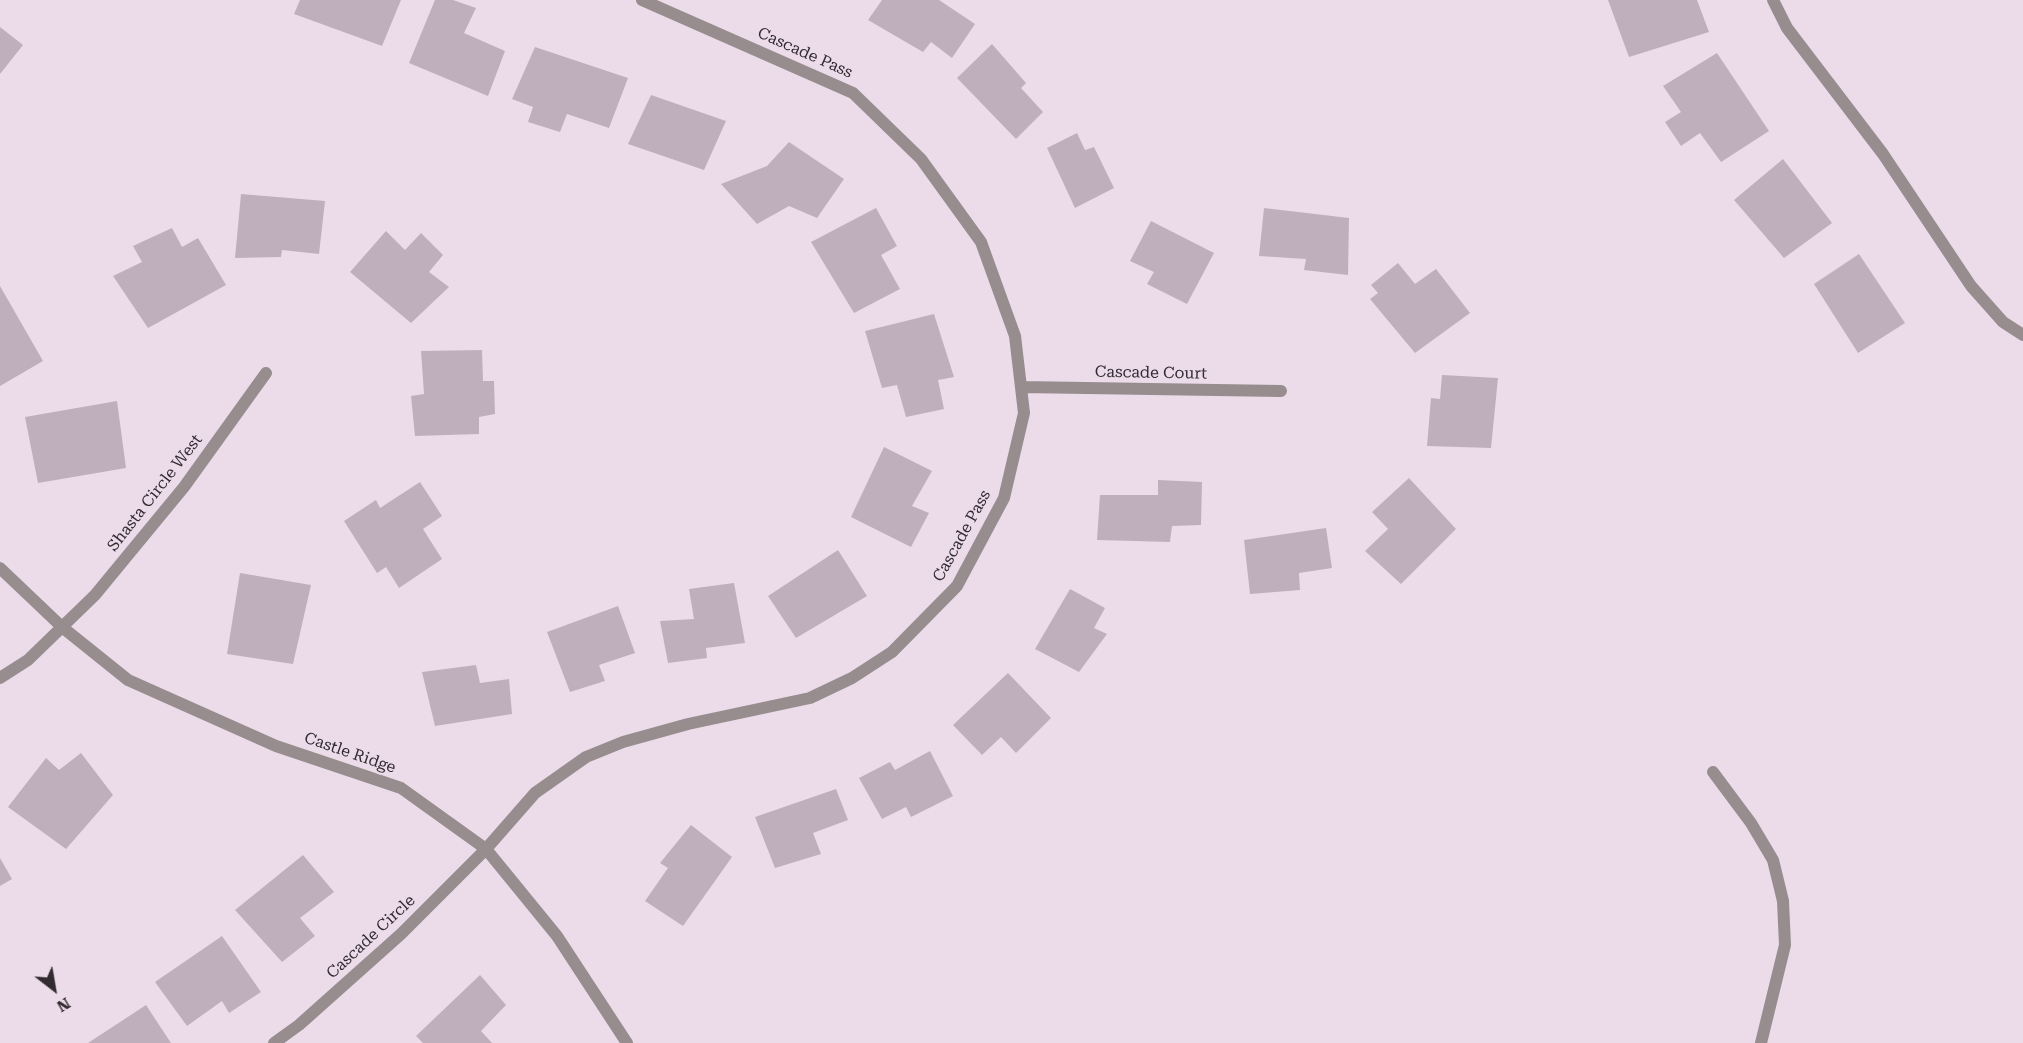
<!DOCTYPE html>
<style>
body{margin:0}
#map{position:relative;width:2023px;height:1043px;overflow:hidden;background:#ecdcea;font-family:"Roboto Serif",serif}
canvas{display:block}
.north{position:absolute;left:24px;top:959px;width:60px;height:60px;-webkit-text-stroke:4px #ecdcea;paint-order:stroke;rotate:149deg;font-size:16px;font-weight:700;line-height:24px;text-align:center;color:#322c31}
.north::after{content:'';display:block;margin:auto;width:21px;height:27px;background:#322c31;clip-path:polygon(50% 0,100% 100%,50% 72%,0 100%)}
</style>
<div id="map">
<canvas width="2023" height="1043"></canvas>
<div class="north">N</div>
</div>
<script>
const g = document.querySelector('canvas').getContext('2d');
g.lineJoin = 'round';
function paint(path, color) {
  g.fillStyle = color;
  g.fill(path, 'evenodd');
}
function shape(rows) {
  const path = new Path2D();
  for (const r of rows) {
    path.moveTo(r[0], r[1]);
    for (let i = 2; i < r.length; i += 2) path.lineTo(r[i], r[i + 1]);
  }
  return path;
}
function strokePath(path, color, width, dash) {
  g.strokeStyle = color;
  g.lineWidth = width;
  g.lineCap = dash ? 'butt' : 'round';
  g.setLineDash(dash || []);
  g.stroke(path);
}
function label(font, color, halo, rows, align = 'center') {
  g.font = font + ' "Roboto Serif",serif';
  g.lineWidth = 4.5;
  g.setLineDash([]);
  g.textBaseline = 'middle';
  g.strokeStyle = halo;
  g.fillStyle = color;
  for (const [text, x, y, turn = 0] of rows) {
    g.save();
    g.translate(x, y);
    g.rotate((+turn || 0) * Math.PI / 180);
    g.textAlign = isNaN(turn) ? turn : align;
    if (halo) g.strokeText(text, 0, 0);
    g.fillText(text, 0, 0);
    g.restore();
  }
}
const building = shape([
 [300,0,401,0,382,46,294,14],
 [435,0,453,0,476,8,464,33,505,51,488,96,409,63],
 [882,0,939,0,975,24,952,58,931,42,923,52,868,20],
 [1608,0,1697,0,1709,32,1629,57],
 [0,27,23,45,0,74],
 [992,44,1026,83,1021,88,1043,112,1016,139,957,78],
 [535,47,628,78,609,128,567,114,560,132,528,122,533,107,512,99],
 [1717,53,1769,131,1721,162,1700,133,1681,146,1665,122,1681,112,1663,86],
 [651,95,726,121,704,170,628,144],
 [1077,133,1085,150,1094,147,1114,188,1075,208,1047,148],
 [789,142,844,179,817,218,789,206,757,224,721,184,767,166],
 [1783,159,1832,223,1784,258,1734,200],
 [241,194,325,201,319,254,282,250,281,257,235,258],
 [876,208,897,246,881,255,900,289,854,313,811,242],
 [1264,208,1349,218,1348,275,1304,270,1306,259,1259,256],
 [1151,221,1214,253,1187,304,1147,284,1154,272,1130,261],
 [172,228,182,247,198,238,226,285,148,328,113,276,142,262,133,246],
 [386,231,405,250,421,233,443,255,429,272,449,287,411,323,350,272],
 [1859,254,1905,323,1858,353,1814,284],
 [1398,263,1415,284,1436,269,1470,313,1415,353,1370,299,1378,293,1371,285],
 [0,286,43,361,0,386],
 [934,314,954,377,938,380,944,409,906,417,897,385,882,388,865,331],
 [482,350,483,381,494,381,495,414,479,417,479,434,415,436,411,396,424,394,421,351],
 [1442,375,1498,378,1491,448,1427,446,1431,398,1440,399],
 [117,401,126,468,38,483,25,417],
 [884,447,932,471,912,506,929,513,911,547,851,517],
 [1409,478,1456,529,1401,584,1365,551,1388,529,1372,512],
 [1158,480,1202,482,1201,525,1172,526,1170,542,1097,540,1100,495,1158,495],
 [420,482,442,516,423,529,442,559,399,588,386,567,377,573,344,521,376,500,380,508],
 [1326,528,1332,568,1299,573,1300,590,1250,594,1244,540],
 [838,550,867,596,796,638,768,596],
 [240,573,311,585,293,664,227,654],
 [734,583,745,643,706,648,707,658,668,663,660,621,694,619,689,589],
 [1070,589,1105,608,1094,628,1107,634,1079,672,1035,649],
 [618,606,635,653,599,665,605,681,570,692,547,632],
 [476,665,480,683,509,679,512,714,435,726,422,672],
 [1008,673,1051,718,1016,753,1001,737,982,755,953,725],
 [930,751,953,796,911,817,906,807,882,819,859,778,890,762,895,770],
 [81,753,113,795,66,849,8,807,46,758,59,770],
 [836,789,848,820,813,833,821,854,775,868,755,817],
 [691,825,732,857,683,926,645,901,668,868,660,863],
 [303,855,334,892,300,918,315,936,282,962,235,910],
 [0,858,12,879,0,886],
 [222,936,261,992,229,1013,222,1001,187,1026,155,982],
 [480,975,506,1005,481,1031,492,1043,423,1043,416,1036],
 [146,1005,171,1043,88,1043]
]);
const minor = shape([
 [1773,0,1787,28,1883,154,1971,286,2003,322,2023,335],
 [1021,387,1281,391],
 [0,568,62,627,128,680,276,746,401,788,486,849,557,936,627,1043],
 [0,678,28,660,95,595,184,487,266,373],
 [1713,772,1751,823,1773,860,1783,901,1785,945,1761,1043],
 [274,1043,299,1025,401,934,486,849,535,793,586,757,623,742,688,724,810,698,852,678,892,652,957,586,1004,498,1024,413,1015,336,981,242,921,159,853,93,642,0]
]);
const streetNames = [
 ["Cascade Pass",805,53,24],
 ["Cascade Court",1151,373,1],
 ["Shasta Circle West",155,493,-52],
 ["Cascade Pass",962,536,-61],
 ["Castle Ridge",350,753,19],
 ["Cascade Circle",371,937,-43]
];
paint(building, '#bfafbd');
strokePath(minor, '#978d8e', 12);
label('16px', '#322c31', '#ecdcea', streetNames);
</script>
